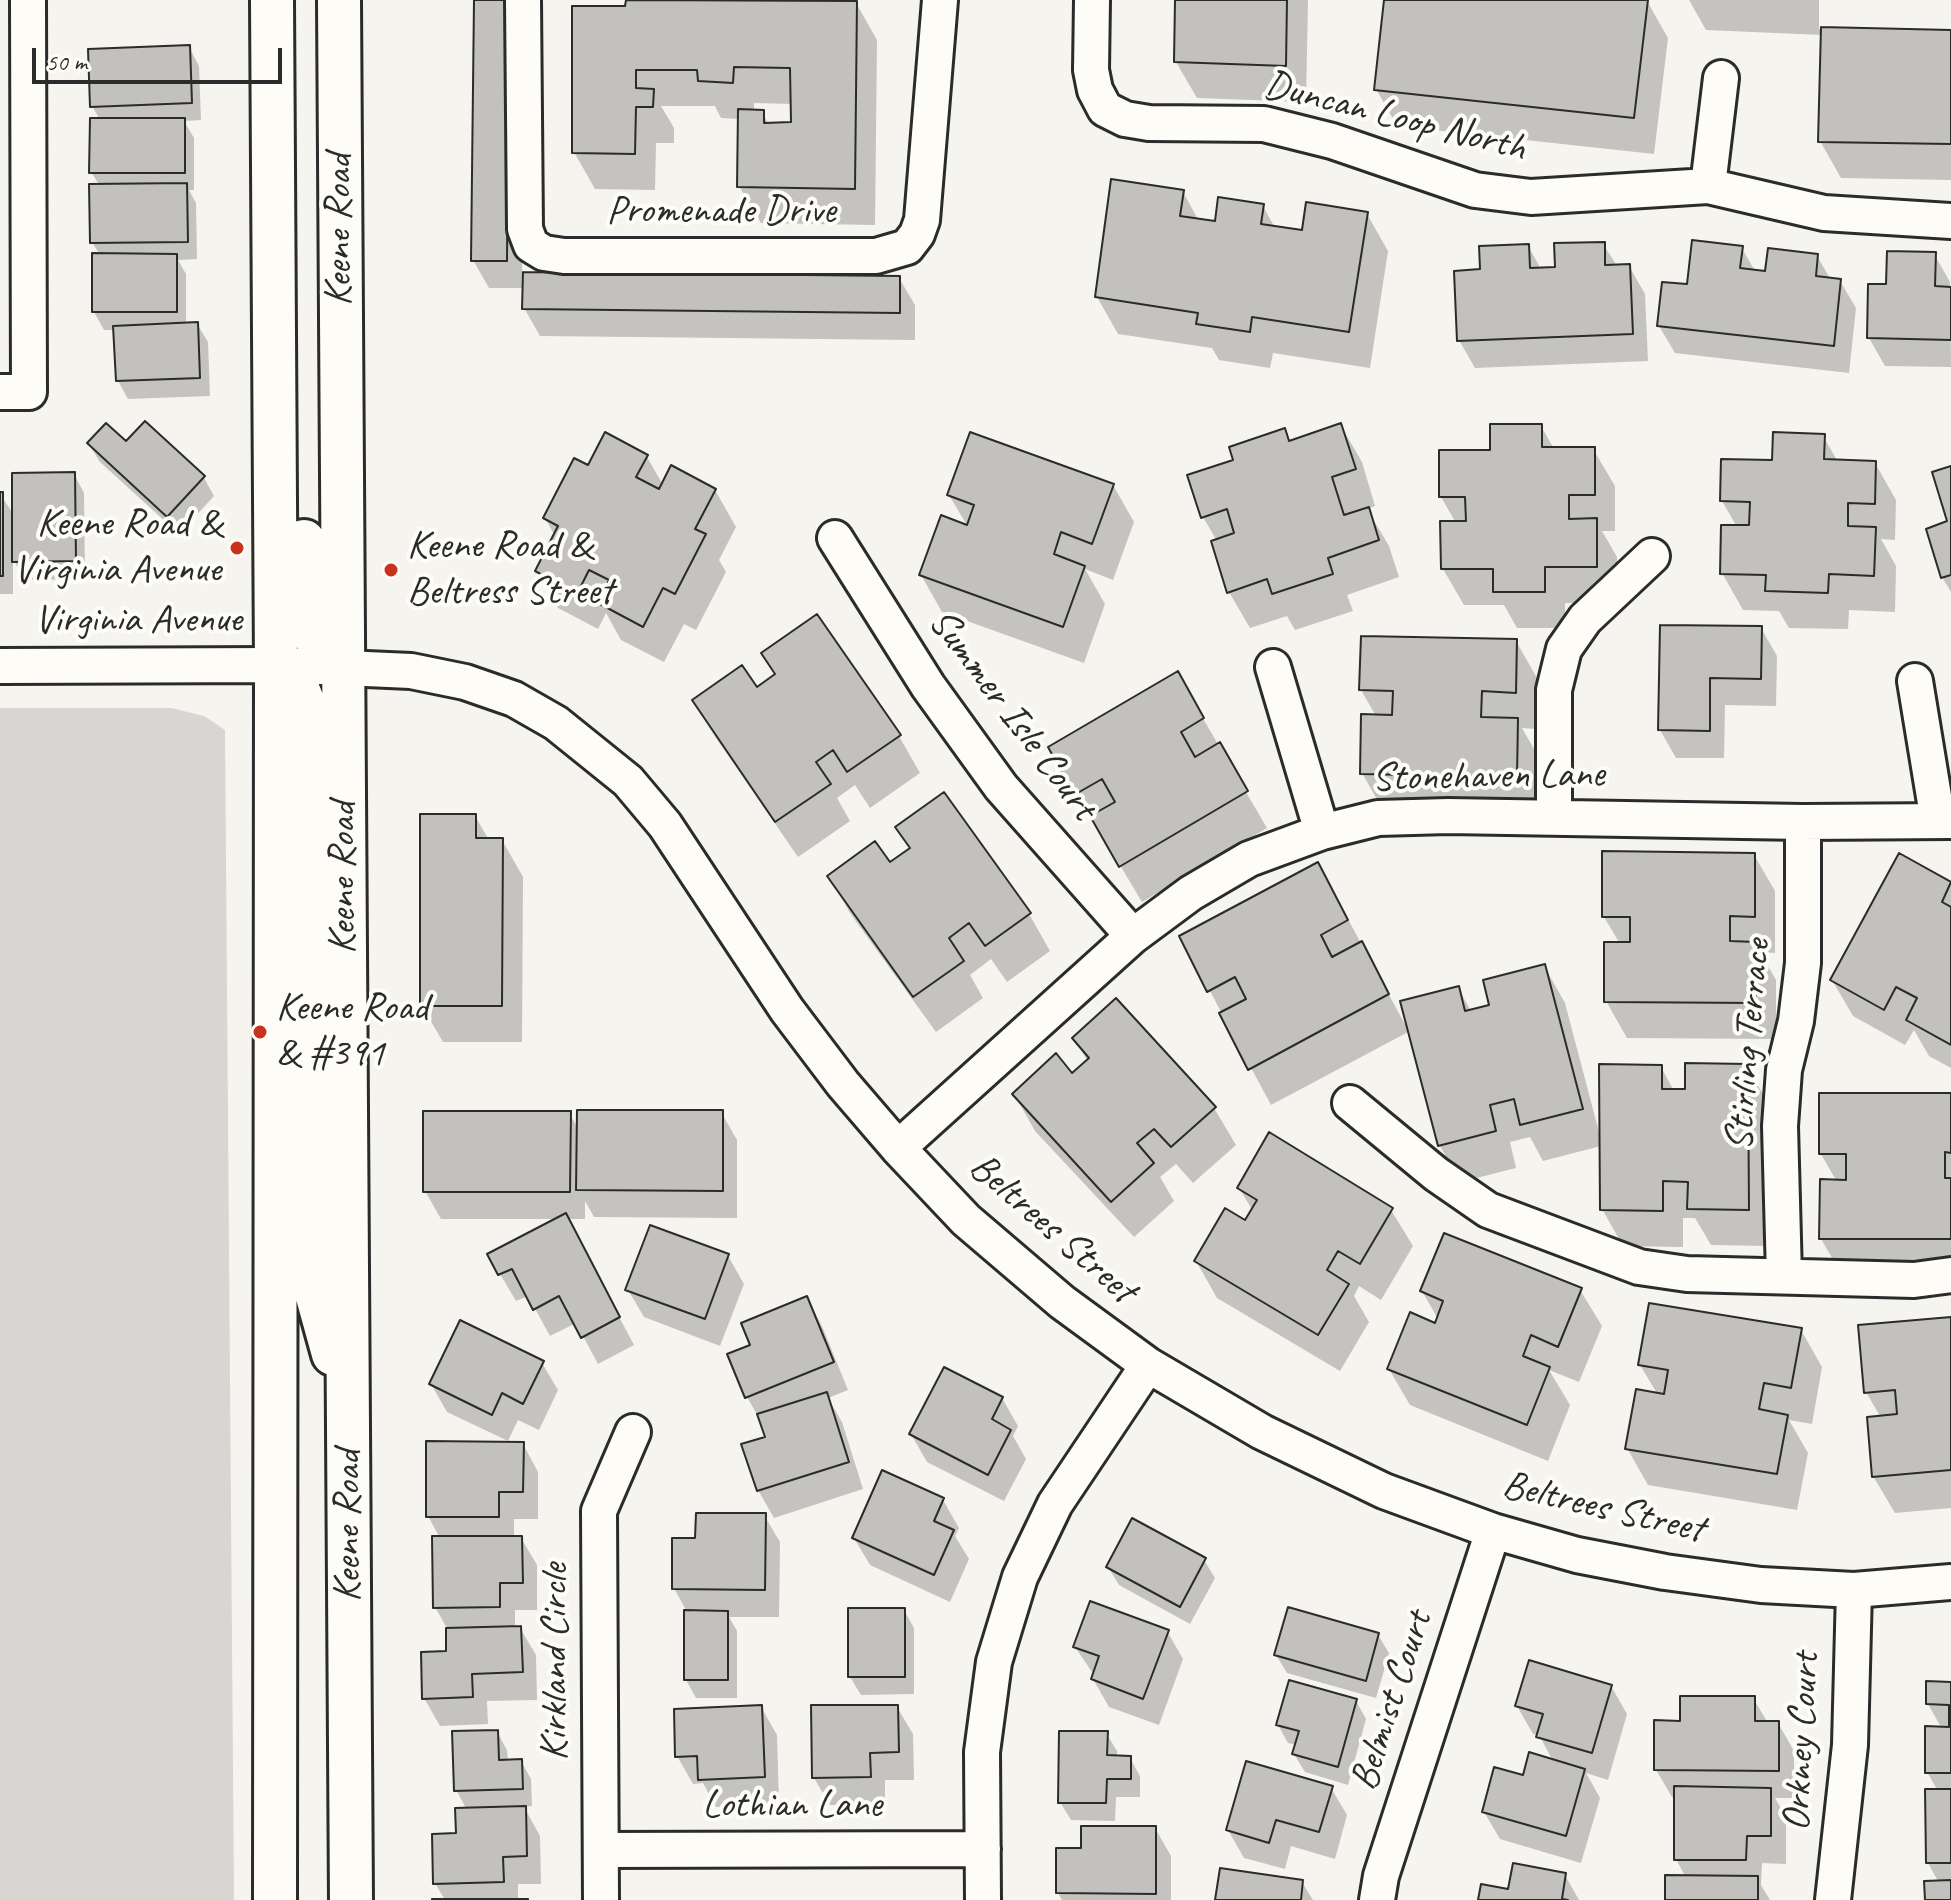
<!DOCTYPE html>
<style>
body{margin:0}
#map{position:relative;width:1951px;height:1900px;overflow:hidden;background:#f5f4ef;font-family:Caveat,sans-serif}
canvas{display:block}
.scale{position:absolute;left:32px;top:48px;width:250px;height:36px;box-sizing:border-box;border:4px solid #2b2b2b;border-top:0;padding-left:10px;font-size:24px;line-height:28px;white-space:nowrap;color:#2b2b2b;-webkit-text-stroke:6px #fdfcf7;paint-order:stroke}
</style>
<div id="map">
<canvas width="1951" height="1900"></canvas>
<div class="scale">50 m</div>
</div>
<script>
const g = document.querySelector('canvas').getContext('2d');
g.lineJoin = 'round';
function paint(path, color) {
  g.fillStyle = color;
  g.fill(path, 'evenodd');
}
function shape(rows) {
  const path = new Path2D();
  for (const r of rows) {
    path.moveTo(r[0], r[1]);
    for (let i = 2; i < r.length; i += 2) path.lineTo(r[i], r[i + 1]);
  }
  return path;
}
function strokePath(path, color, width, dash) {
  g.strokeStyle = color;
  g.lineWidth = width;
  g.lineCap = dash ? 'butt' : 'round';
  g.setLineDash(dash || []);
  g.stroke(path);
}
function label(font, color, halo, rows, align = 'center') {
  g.font = font + ' Caveat,sans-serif';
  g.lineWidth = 8;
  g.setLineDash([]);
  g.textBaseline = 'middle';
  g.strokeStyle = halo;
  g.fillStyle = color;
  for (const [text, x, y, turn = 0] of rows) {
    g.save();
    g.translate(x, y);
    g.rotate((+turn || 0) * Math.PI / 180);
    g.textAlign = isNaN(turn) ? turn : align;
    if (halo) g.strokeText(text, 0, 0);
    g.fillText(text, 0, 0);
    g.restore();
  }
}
const green = shape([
 [0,708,171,708,204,716,225,730,234,1900,0,1900]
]);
const shadow = shape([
 [628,0,801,0,856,3,877,40,875,225,761,223,739,186,740,119,721,118,715,106,661,106,674,128,674,143,656,143,655,190,595,189,574,152,627,8],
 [754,103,792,104,793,124,769,125,762,112,754,112],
 [1177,0,1308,0,1306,102,1197,98,1176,62],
 [1386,0,1647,1,1668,38,1654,154,1397,126,1376,89],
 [1689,0,1819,0,1819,29,1951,32,1951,180,1841,178,1820,141,1822,35,1706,30],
 [524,30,522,274,899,278,915,305,915,340,540,336,524,308,524,288,489,288,473,260],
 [189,47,199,66,201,120,184,121,194,138,194,190,189,190,196,203,197,259,178,260,186,274,186,325,197,324,208,342,210,396,128,399,118,381,115,330,104,330,94,312,100,255,92,242,100,186,91,172,100,120,92,106],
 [1183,192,1199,221,1216,223,1263,206,1275,228,1304,232,1367,214,1388,251,1370,368,1273,353,1270,368,1219,360,1212,348,1118,334,1097,297],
 [1603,244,1617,266,1629,266,1645,294,1648,361,1475,368,1459,340,1482,271,1528,246,1541,269,1557,269],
 [1741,247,1755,271,1767,273,1817,256,1831,280,1840,281,1856,308,1849,373,1675,353,1659,326,1689,287],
 [1934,254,1950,282,1951,367,1885,366,1869,338,1888,287],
 [145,424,204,478,214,496,179,534,100,462,89,444,126,444],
 [1341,426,1362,462,1375,506,1367,509,1389,546,1399,577,1347,595,1353,611,1295,630,1287,616,1250,628,1229,592,1217,541,1203,517,1235,461,1284,430,1291,443],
 [1541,426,1554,449,1593,449,1615,486,1615,531,1602,531,1617,557,1617,603,1565,603,1565,628,1517,628,1504,605,1464,605,1443,569,1456,523,1441,497,1492,452],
 [1823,436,1838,462,1875,463,1896,500,1895,540,1881,539,1896,566,1895,612,1849,610,1848,629,1789,628,1779,611,1743,610,1722,573,1737,527,1722,501,1774,462],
 [647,457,663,485,715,490,736,527,719,560,726,572,696,630,684,624,664,662,621,640,606,613,598,629,558,608,537,571,555,536,545,518,589,468],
 [1951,468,1951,592,1942,577,1950,523],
 [74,474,84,493,85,579,25,580,13,559,13,594,0,594,0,494,14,515],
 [1113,485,1134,522,1113,580,1085,569,1105,604,1084,663,942,612,921,575,968,527,949,495],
 [817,616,899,736,920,773,870,808,855,785,837,798,850,821,798,857,716,738,695,701,756,690,776,676,763,654],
 [1662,627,1761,628,1777,656,1776,706,1725,705,1724,758,1676,758,1660,730],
 [1516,641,1537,678,1536,729,1522,728,1538,756,1537,813,1383,810,1362,773,1376,716,1361,690],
 [1177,674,1267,828,1142,902,1050,748],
 [475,816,489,840,502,840,523,877,522,1042,443,1042,422,1006],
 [898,827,1029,914,1050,951,1007,982,991,959,970,975,983,998,936,1032,850,913,829,876,889,864,911,849],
 [1754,855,1775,891,1775,953,1760,952,1776,980,1776,1039,1627,1038,1606,1001,1620,944,1604,917],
 [1899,856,1951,884,1951,1068,1929,1056,1914,1030,1905,1045,1853,1016,1832,980],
 [1318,864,1407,1028,1458,988,1471,1011,1491,1006,1544,966,1565,1003,1600,1136,1661,1067,1674,1091,1687,1091,1746,1066,1768,1102,1769,1246,1711,1245,1695,1218,1683,1218,1683,1247,1623,1246,1602,1209,1601,1146,1543,1161,1530,1137,1510,1142,1516,1168,1461,1182,1440,1146,1410,1031,1271,1105,1181,937],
 [1075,1039,1214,1108,1236,1145,1193,1183,1176,1164,1160,1177,1174,1201,1134,1237,1035,1131,1014,1094,1072,1076,1088,1062],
 [1951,1095,1951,1275,1842,1275,1821,1239,1837,1182,1821,1154],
 [721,1112,737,1140,737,1218,594,1217,585,1201,585,1219,567,1219,634,1345,598,1364,576,1323,550,1336,528,1296,516,1301,500,1274,558,1219,441,1219,425,1191,569,1113,579,1130],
 [1239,1188,1391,1210,1413,1246,1381,1300,1359,1286,1354,1296,1369,1322,1340,1371,1217,1298,1196,1261,1246,1223,1253,1211],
 [728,1256,744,1284,720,1346,644,1317,628,1290],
 [1580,1290,1602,1326,1579,1382,1549,1370,1570,1405,1548,1461,1410,1405,1389,1369,1436,1325,1438,1319,1422,1291],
 [807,1298,822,1326,848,1390,828,1398,842,1422,863,1489,774,1518,758,1490,767,1438,763,1425,747,1397,752,1346],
 [1951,1319,1951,1508,1895,1513,1873,1476,1881,1418,1866,1392],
 [1801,1330,1822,1367,1812,1424,1789,1420,1808,1453,1797,1510,1648,1485,1627,1448,1658,1395,1640,1365],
 [542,1363,558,1390,539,1430,518,1420,508,1441,447,1412,431,1384],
 [1002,1398,1018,1426,1013,1436,1026,1459,1004,1501,927,1462,911,1434],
 [523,1444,538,1472,538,1519,514,1519,514,1538,521,1538,537,1565,537,1610,515,1610,515,1628,520,1628,536,1655,537,1700,487,1701,488,1724,440,1726,424,1698,448,1653,448,1630,435,1607,440,1538,428,1516],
 [943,1500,959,1528,955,1536,969,1559,950,1602,870,1565,854,1538],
 [764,1515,780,1542,779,1617,729,1617,737,1631,737,1698,696,1698,686,1680,687,1612,674,1588,697,1540],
 [1204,1560,1215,1578,1190,1624,1119,1585,1108,1567],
 [904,1610,914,1628,914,1694,861,1695,850,1677],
 [1167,1631,1183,1659,1159,1725,1109,1707,1093,1679,1094,1675,1075,1647],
 [1378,1635,1389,1653,1376,1698,1287,1673,1276,1655],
 [1951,1684,1951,1900,1927,1900,1939,1883,1928,1863,1938,1791,1927,1772,1942,1729,1928,1704],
 [1611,1686,1627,1714,1608,1780,1586,1773,1600,1798,1581,1863,1500,1839,1484,1812,1553,1761,1539,1735,1533,1734,1517,1706],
 [1753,1698,1768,1723,1778,1723,1794,1751,1794,1798,1775,1798,1786,1817,1786,1864,1762,1863,1761,1885,1770,1900,1667,1900,1686,1878,1676,1859,1676,1797,1672,1797,1656,1770,1682,1723],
 [1356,1701,1366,1719,1348,1785,1305,1772,1294,1754,1297,1745,1288,1743,1278,1725],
 [761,1707,777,1735,779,1805,716,1807,703,1783,693,1784,677,1756],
 [897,1707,913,1734,914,1780,885,1780,885,1805,830,1805,814,1778],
 [497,1732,507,1750,508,1761,521,1761,531,1779,532,1806,524,1807,540,1836,541,1884,518,1884,518,1900,445,1900,435,1883,467,1810,456,1790],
 [1106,1733,1117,1751,1117,1757,1130,1758,1140,1776,1140,1797,1116,1797,1115,1821,1071,1820,1060,1802],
 [1331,1788,1347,1815,1335,1859,1291,1846,1285,1869,1244,1858,1228,1830],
 [1155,1828,1171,1856,1171,1900,1062,1900,1058,1893,1083,1850],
 [1565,1875,1579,1900,1480,1900,1509,1892],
 [1302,1882,1313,1900,1217,1900]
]);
const building = shape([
 [474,0,509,0,507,261,471,261,474,0],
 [626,0,857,1,855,189,737,187,738,109,764,110,764,123,791,122,790,68,734,67,733,83,698,81,697,70,636,70,636,88,654,89,653,107,636,107,635,154,572,153,572,6,625,6,626,0],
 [1175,0,1287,0,1286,66,1174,62,1175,0],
 [1384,0,1648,0,1634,118,1374,90,1384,0],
 [1821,27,1951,30,1951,144,1818,142,1821,27],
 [190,45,192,103,90,107,88,49,190,45],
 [90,118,185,118,185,173,89,173,90,118],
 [1111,179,1184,190,1180,216,1215,221,1218,197,1264,204,1261,224,1302,230,1306,202,1368,212,1349,332,1252,317,1250,332,1196,324,1198,313,1095,297,1111,179],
 [187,183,188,242,90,243,89,184,187,183],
 [1692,240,1743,246,1740,268,1765,271,1768,248,1818,254,1816,276,1841,279,1834,346,1657,326,1662,282,1687,284,1692,240],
 [1605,242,1605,265,1630,264,1633,334,1457,341,1454,271,1480,269,1479,246,1529,244,1530,268,1555,267,1554,243,1605,242],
 [1887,251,1936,252,1935,286,1951,287,1951,340,1867,338,1868,284,1886,284,1887,251],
 [92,253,177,254,177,312,92,312,92,253],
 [523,272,900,276,900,313,522,309,523,272],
 [198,322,200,378,116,381,113,326,198,322],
 [145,421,205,476,167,517,87,443,106,423,126,441,145,421],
 [1341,423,1356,469,1332,477,1344,515,1369,507,1379,540,1328,558,1333,574,1272,594,1267,579,1227,593,1211,541,1234,533,1227,509,1201,518,1187,475,1233,460,1229,447,1285,428,1289,441,1341,423],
 [1490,424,1542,424,1542,447,1595,447,1595,495,1569,495,1569,519,1597,518,1597,567,1545,567,1545,592,1493,592,1493,569,1441,569,1440,521,1466,521,1465,497,1439,497,1439,450,1490,450,1490,424],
 [605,432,648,455,636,477,659,489,671,465,716,489,695,529,706,534,675,594,663,588,643,627,598,603,609,580,589,570,577,594,535,571,558,526,543,518,574,458,588,465,605,432],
 [970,432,1114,484,1092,544,1061,532,1054,554,1085,566,1063,627,919,575,941,515,967,525,974,505,947,495,970,432],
 [1773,432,1825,434,1824,459,1876,461,1875,504,1848,503,1848,526,1876,527,1874,576,1829,574,1828,593,1765,591,1766,575,1720,574,1721,525,1749,525,1750,502,1720,501,1721,459,1772,460,1773,432],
 [1951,466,1951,575,1941,578,1926,529,1947,521,1932,472,1951,466],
 [75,472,76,561,12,562,12,473,75,472],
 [0,492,3,492,3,576,0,576,0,492],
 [817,614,901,735,847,772,833,750,816,762,831,784,775,822,692,700,742,665,757,687,775,674,761,653,817,614],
 [1660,625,1762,626,1761,679,1710,678,1710,731,1658,730,1660,625],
 [1361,636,1517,639,1516,693,1482,691,1481,717,1518,718,1517,777,1360,774,1361,714,1392,715,1393,691,1359,690,1361,636],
 [1178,671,1204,718,1181,732,1195,757,1220,742,1248,791,1119,867,1090,816,1115,802,1102,779,1074,795,1048,747,1178,671],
 [944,792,1031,913,985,946,969,923,949,938,964,961,913,997,827,876,875,841,890,862,910,848,895,827,944,792],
 [420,814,476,814,476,838,503,838,502,1006,420,1006,420,814],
 [1602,851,1755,853,1755,917,1730,916,1730,941,1756,942,1756,1003,1604,1002,1604,942,1630,942,1630,917,1602,917,1602,851],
 [1899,853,1951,882,1942,902,1951,907,1951,1045,1906,1020,1917,998,1896,987,1884,1010,1830,980,1899,853],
 [1318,862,1348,920,1321,935,1332,957,1362,941,1389,994,1248,1070,1219,1013,1246,999,1235,977,1207,992,1179,936,1318,862],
 [1545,964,1583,1109,1520,1125,1514,1099,1490,1105,1496,1131,1438,1146,1400,1001,1459,986,1465,1011,1489,1005,1483,980,1545,964],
 [1116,998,1216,1107,1171,1147,1154,1129,1137,1143,1154,1163,1111,1202,1012,1094,1056,1053,1072,1073,1089,1058,1072,1038,1116,998],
 [1685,1063,1748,1064,1749,1210,1687,1209,1688,1182,1663,1181,1663,1211,1600,1210,1599,1064,1662,1065,1662,1089,1685,1089,1685,1063],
 [1819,1093,1951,1093,1951,1153,1945,1152,1945,1178,1951,1178,1951,1239,1819,1239,1820,1179,1846,1180,1846,1154,1819,1154,1819,1093],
 [577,1110,723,1110,723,1191,576,1190,577,1110],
 [423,1111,571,1111,570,1192,423,1192,423,1111],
 [1269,1132,1393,1208,1360,1264,1338,1251,1327,1270,1349,1284,1318,1335,1194,1261,1225,1208,1245,1220,1257,1200,1237,1188,1269,1132],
 [566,1213,620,1317,581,1338,559,1296,533,1310,512,1269,498,1275,487,1254,566,1213],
 [650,1225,729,1254,705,1319,625,1290,650,1225],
 [1444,1233,1582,1288,1558,1347,1531,1335,1523,1356,1550,1367,1527,1425,1387,1369,1410,1312,1435,1323,1443,1301,1420,1291,1444,1233],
 [807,1296,834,1362,745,1398,727,1354,750,1345,741,1323,807,1296],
 [1649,1303,1802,1328,1791,1388,1764,1383,1759,1409,1788,1415,1777,1474,1625,1449,1636,1389,1664,1394,1668,1370,1638,1365,1649,1303],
 [1951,1317,1951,1470,1872,1477,1867,1417,1897,1414,1895,1390,1864,1393,1858,1325,1951,1317],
 [460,1320,544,1361,523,1404,502,1393,492,1415,429,1384,460,1320],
 [944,1367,1003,1397,992,1419,1011,1430,988,1475,909,1434,944,1367],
 [827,1392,849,1462,757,1491,741,1444,765,1437,757,1414,827,1392],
 [426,1441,524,1442,523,1492,499,1492,499,1517,426,1517,426,1441],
 [882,1470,944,1498,934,1521,954,1530,934,1575,852,1538,882,1470],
 [696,1513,766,1513,765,1590,672,1589,672,1538,695,1538,696,1513],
 [1132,1518,1206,1558,1180,1607,1106,1567,1132,1518],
 [432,1536,522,1536,523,1583,500,1583,500,1607,433,1608,432,1536],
 [1090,1601,1169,1630,1143,1699,1091,1679,1099,1656,1073,1647,1090,1601],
 [1288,1607,1379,1633,1366,1681,1274,1655,1288,1607],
 [848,1608,905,1608,905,1677,848,1677,848,1608],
 [684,1610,728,1611,728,1680,684,1680,684,1610],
 [521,1626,523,1672,472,1674,473,1697,422,1699,421,1652,446,1651,446,1628,521,1626],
 [1529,1660,1612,1685,1592,1753,1536,1737,1543,1714,1515,1706,1529,1660],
 [1289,1680,1357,1699,1338,1767,1292,1754,1299,1731,1276,1725,1289,1680],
 [1926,1681,1951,1682,1951,1773,1925,1773,1925,1726,1949,1727,1949,1705,1926,1704,1926,1681],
 [1680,1696,1755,1696,1755,1721,1779,1721,1779,1771,1654,1770,1654,1720,1680,1721,1680,1696],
 [762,1705,765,1777,698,1780,697,1756,675,1757,674,1709,762,1705],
 [811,1705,898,1705,899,1752,870,1753,871,1777,812,1778,811,1705],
 [498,1730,499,1760,522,1759,523,1789,454,1791,452,1731,498,1730],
 [1059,1731,1108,1731,1107,1755,1131,1756,1131,1779,1107,1779,1106,1803,1058,1803,1059,1731],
 [1529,1752,1585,1769,1566,1836,1482,1812,1494,1767,1523,1775,1529,1752],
 [1246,1761,1333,1786,1319,1832,1276,1820,1269,1843,1226,1830,1246,1761],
 [1674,1786,1771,1788,1771,1836,1747,1836,1746,1860,1674,1860,1674,1786],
 [1925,1789,1951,1789,1951,1863,1926,1863,1925,1789],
 [526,1806,527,1856,503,1857,504,1882,433,1884,432,1834,456,1833,455,1808,526,1806],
 [1081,1826,1156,1826,1156,1894,1056,1893,1056,1848,1081,1848,1081,1826],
 [1513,1863,1566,1873,1562,1899,1568,1900,1478,1900,1481,1884,1508,1889,1513,1863],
 [1220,1868,1303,1880,1301,1900,1215,1900,1220,1868],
 [1665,1875,1758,1876,1758,1900,1665,1900,1665,1875],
 [1951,1880,1951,1900,1925,1900,1924,1881,1951,1880],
 [432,1899,528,1899,528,1900,432,1900,432,1899]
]);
const minor = shape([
 [523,0,525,229,531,245,544,253,564,256,876,256,907,247,917,234,922,220,940,0],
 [1092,0,1091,70,1095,90,1105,109,1125,119,1149,123,1264,124,1332,141,1475,190,1531,197,1708,186,1824,213,1951,221],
 [1708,186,1721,78],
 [0,392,29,392,28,0],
 [835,538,928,686,1001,787,1133,936],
 [0,666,276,665,411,671,465,682,514,699,556,723,628,781,665,825,787,1010,843,1084,898,1148,966,1220,1062,1302,1148,1365,1262,1432,1384,1491,1493,1531,1577,1555,1665,1572,1761,1585,1854,1590,1951,1582],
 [1273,667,1322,832],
 [1915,681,1938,821],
 [1554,817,1554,690,1564,649,1585,619,1652,556],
 [1350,1103,1436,1174,1488,1210,1639,1267,1687,1274,1914,1280,1951,1275],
 [898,1148,1133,936,1191,893,1249,859,1322,832,1378,818,1448,816,1803,822,1951,821],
 [1784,1276,1780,1126,1784,1070,1796,1021,1803,963,1803,822],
 [601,1850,983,1849],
 [601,1900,599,1511,633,1432],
 [983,1900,982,1752,994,1662,1020,1577,1055,1504,1148,1365],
 [1377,1900,1381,1876,1493,1531],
 [1833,1900,1850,1745,1854,1590]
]);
const major = shape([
 [272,0,276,665,275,1900],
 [339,0,351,1900],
 [304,541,304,595,308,617,319,646,342,668],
 [276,665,298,689,309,716,313,743,315,1289,333,1354]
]);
const markers = [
 [237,548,8,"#c8321e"],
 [391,570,8,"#c8321e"],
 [260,1032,8,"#c8321e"]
];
const streetNames = [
 ["Duncan Loop North",1395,117,14],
 ["Promenade Drive",721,212],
 ["Keene Road",340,230,-90],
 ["Virginia Avenue",138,621],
 ["Summer Isle Court",1012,715,53],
 ["Stonehaven Lane",1488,777,-1],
 ["Keene Road",344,878,-90],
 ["Stirling Terrace",1749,1045,-85],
 ["Beltrees Street",1052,1229,41],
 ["Beltrees Street",1603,1508,13],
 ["Keene Road",349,1526,-90],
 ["Kirkland Circle",556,1662,-90],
 ["Belmist Court",1392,1701,-72],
 ["Orkney Court",1802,1742,-87],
 ["Lothian Lane",792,1806]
];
const poiNames = [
 ["Keene Road &",221,525,"right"],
 ["Virginia Avenue",221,571,"right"],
 ["Keene Road &",407,547],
 ["Beltress Street",407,593],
 ["Keene Road",276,1009],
 ["& #391",276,1055]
];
paint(green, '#d7d6d2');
paint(shadow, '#0003');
paint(building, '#c2c1be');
strokePath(building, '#2b2b2b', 2);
strokePath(minor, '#2b2b2b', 40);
strokePath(major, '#2b2b2b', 48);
strokePath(minor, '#fdfcf7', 34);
strokePath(major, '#fdfcf7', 42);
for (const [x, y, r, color] of markers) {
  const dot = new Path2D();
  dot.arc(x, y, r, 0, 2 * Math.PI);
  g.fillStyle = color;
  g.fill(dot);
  strokePath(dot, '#fdfcf7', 3);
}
label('40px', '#2b2b2b', '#fdfcf7', streetNames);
label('40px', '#2b2b2b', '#fdfcf7', poiNames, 'left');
</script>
